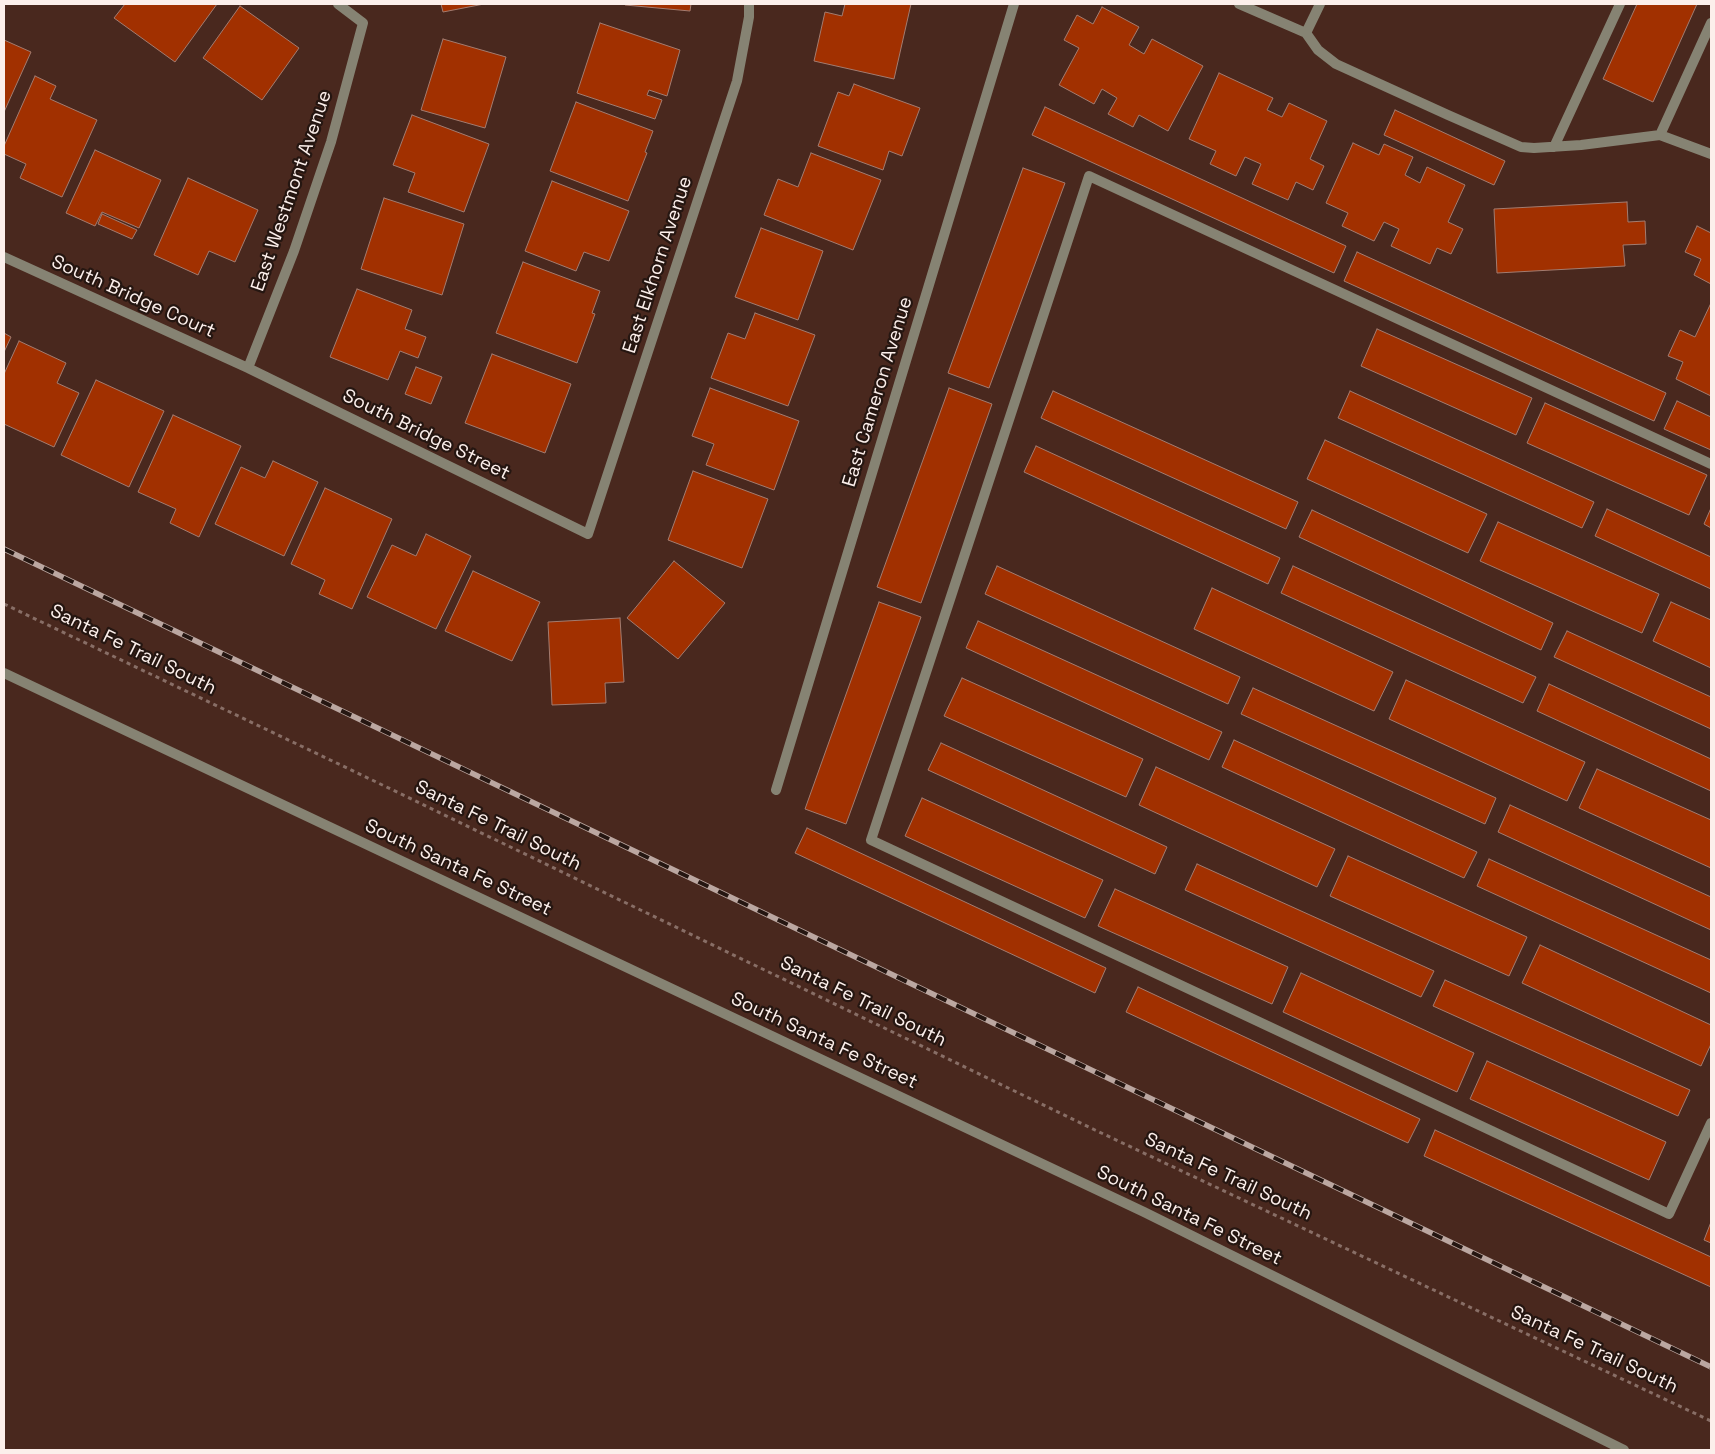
<!DOCTYPE html>
<style>
body{margin:0}
#map{position:relative;width:1715px;height:1454px;overflow:hidden;background:#49281e;font-family:"Space Grotesk",sans-serif}
canvas{display:block}
.frame{position:absolute;inset:0;border:5px solid #fcefeb;pointer-events:none}
</style>
<div id="map">
<canvas width="1715" height="1454"></canvas>
<div class="frame"></div>
</div>
<script>
const g = document.querySelector('canvas').getContext('2d');
g.lineJoin = 'round';
function paint(path, color) {
  g.fillStyle = color;
  g.fill(path, 'evenodd');
}
function shape(rows) {
  const path = new Path2D();
  for (const r of rows) {
    path.moveTo(r[0], r[1]);
    for (let i = 2; i < r.length; i += 2) path.lineTo(r[i], r[i + 1]);
  }
  return path;
}
function strokePath(path, color, width, dash) {
  g.strokeStyle = color;
  g.lineWidth = width;
  g.lineCap = dash ? 'butt' : 'round';
  g.setLineDash(dash || []);
  g.stroke(path);
}
function label(font, color, halo, rows, align = 'center') {
  g.font = font + ' "Space Grotesk",sans-serif';
  g.lineWidth = 4.5;
  g.setLineDash([]);
  g.textBaseline = 'middle';
  g.strokeStyle = halo;
  g.fillStyle = color;
  for (const [text, x, y, turn = 0] of rows) {
    g.save();
    g.translate(x, y);
    g.rotate((+turn || 0) * Math.PI / 180);
    g.textAlign = isNaN(turn) ? turn : align;
    if (halo) g.strokeText(text, 0, 0);
    g.fillText(text, 0, 0);
    g.restore();
  }
}
const building = shape([
 [125,4,217,4,175,62,114,18,125,4],
 [441,4,484,4,443,12,441,4],
 [625,4,691,4,690,11,625,5,625,4],
 [845,4,911,4,894,79,814,61,825,12,842,16,845,4],
 [1637,4,1697,4,1653,102,1603,79,1637,4],
 [240,6,299,48,262,100,203,58,240,6],
 [1102,7,1139,27,1129,45,1144,54,1152,39,1203,66,1168,131,1139,115,1133,127,1108,114,1117,98,1102,89,1094,104,1059,85,1079,48,1064,40,1077,15,1093,24,1102,7],
 [600,23,680,50,667,96,649,90,647,95,662,100,655,119,577,93,600,23],
 [443,39,506,57,485,128,421,110,443,39],
 [4,40,31,52,4,112,4,40],
 [1219,73,1273,98,1267,110,1282,117,1289,103,1327,121,1310,159,1324,166,1313,190,1296,182,1288,200,1252,184,1261,164,1245,157,1236,176,1210,164,1216,151,1189,139,1219,73],
 [35,76,56,86,50,99,97,120,62,197,20,178,26,164,4,154,4,146,35,76],
 [854,84,920,108,902,156,889,151,883,170,818,146,838,92,849,96,854,84],
 [576,102,653,131,645,152,647,153,628,201,550,171,576,102],
 [1045,107,1346,246,1334,273,1032,135,1045,107],
 [1395,110,1505,161,1494,185,1384,135,1395,110],
 [412,115,489,144,464,212,408,192,415,173,393,165,412,115],
 [1353,143,1379,155,1384,144,1413,157,1405,175,1420,183,1427,167,1465,185,1448,222,1463,229,1451,254,1437,248,1430,264,1391,246,1399,229,1384,222,1374,241,1342,226,1348,213,1326,203,1353,143],
 [95,150,161,180,139,228,102,212,95,226,66,213,95,150],
 [811,153,881,180,853,250,764,215,778,179,798,187,811,153],
 [1023,168,1065,183,989,388,948,373,1023,168],
 [188,178,258,210,235,262,209,251,198,275,154,255,188,178],
 [552,181,629,211,609,261,584,252,576,271,525,251,552,181],
 [384,198,464,224,442,295,361,269,384,198],
 [1627,202,1628,222,1645,221,1646,244,1623,245,1625,266,1497,273,1494,209,1627,202],
 [102,214,137,230,132,239,98,224,102,214],
 [1697,226,1711,233,1711,284,1694,275,1701,259,1685,252,1697,226],
 [761,228,823,251,798,320,735,297,761,228],
 [1357,252,1666,393,1654,421,1344,281,1357,252],
 [523,262,600,291,592,313,595,314,577,363,496,333,523,262],
 [357,289,412,310,405,329,426,337,418,358,400,351,388,380,330,357,357,289],
 [1711,303,1711,396,1676,379,1683,362,1668,356,1680,330,1695,337,1711,303],
 [755,313,815,335,788,406,711,378,728,333,745,339,755,313],
 [1377,329,1532,398,1516,435,1361,366,1377,329],
 [4,333,11,337,4,352,4,333],
 [19,341,66,363,57,383,79,393,54,447,4,424,4,374,19,341],
 [492,354,571,384,545,453,465,423,492,354],
 [416,367,442,377,431,404,405,394,416,367],
 [96,380,164,411,129,487,61,455,96,380],
 [710,388,799,421,774,490,706,465,714,444,692,436,710,388],
 [949,388,992,404,921,603,877,587,949,388],
 [1053,391,1298,502,1286,529,1041,418,1053,391],
 [1350,391,1594,502,1582,528,1338,418,1350,391],
 [1677,401,1711,417,1711,450,1664,429,1677,401],
 [1545,403,1707,475,1689,515,1527,443,1545,403],
 [173,415,241,446,199,537,170,523,176,509,138,492,173,415],
 [1325,440,1487,514,1468,553,1307,479,1325,440],
 [1036,446,1280,558,1268,584,1024,472,1036,446],
 [273,461,318,482,284,556,215,524,241,467,265,478,273,461],
 [693,471,768,499,742,568,668,540,693,471],
 [325,488,392,519,352,609,319,594,325,580,291,564,325,488],
 [1711,508,1711,528,1704,524,1711,508],
 [1607,509,1711,557,1711,589,1595,536,1607,509],
 [1312,510,1553,623,1541,650,1299,537,1312,510],
 [1498,522,1659,594,1642,633,1480,561,1498,522],
 [426,534,471,556,436,629,367,597,392,545,416,556,426,534],
 [674,561,725,603,678,659,627,618,674,561],
 [997,566,1240,677,1228,704,985,594,997,566],
 [1293,566,1536,677,1523,703,1281,593,1293,566],
 [473,571,540,602,512,661,445,631,473,571],
 [1212,588,1393,672,1374,711,1194,629,1212,588],
 [879,602,921,617,846,824,805,809,879,602],
 [1671,602,1711,620,1711,668,1653,641,1671,602],
 [620,618,624,682,605,683,606,703,552,705,548,622,620,618],
 [978,621,1222,732,1209,760,966,648,978,621],
 [1567,631,1711,697,1711,729,1554,657,1567,631],
 [962,678,1143,759,1126,797,944,716,962,678],
 [1406,680,1585,762,1567,801,1389,719,1406,680],
 [1549,684,1711,759,1711,791,1537,711,1549,684],
 [1253,688,1496,798,1485,824,1241,714,1253,688],
 [1234,740,1477,852,1464,878,1222,767,1234,740],
 [941,743,1167,847,1155,874,928,770,941,743],
 [1156,767,1335,849,1317,887,1139,805,1156,767],
 [1597,769,1711,820,1711,868,1579,808,1597,769],
 [922,798,1103,880,1085,918,905,836,922,798],
 [1510,805,1711,897,1711,930,1498,832,1510,805],
 [807,828,1106,968,1095,993,795,853,807,828],
 [1348,856,1527,937,1509,976,1330,896,1348,856],
 [1489,859,1711,960,1711,993,1477,886,1489,859],
 [1197,864,1434,971,1421,997,1185,890,1197,864],
 [1115,889,1288,967,1272,1004,1098,926,1115,889],
 [1540,945,1711,1025,1711,1044,1701,1066,1522,983,1540,945],
 [1301,973,1474,1053,1457,1092,1283,1012,1301,973],
 [1445,980,1690,1090,1678,1116,1433,1006,1445,980],
 [1138,987,1420,1119,1408,1143,1126,1012,1138,987],
 [1487,1061,1666,1142,1649,1180,1470,1099,1487,1061],
 [1435,1130,1711,1257,1711,1287,1424,1156,1435,1130],
 [1711,1222,1711,1243,1704,1240,1711,1222]
]);
const path = shape([
 [4,604,370,779,1095,1130,1711,1421]
]);
const service = shape([
 [1711,464,1089,176,871,840,1669,1214,1711,1123]
]);
const minor = shape([
 [1239,4,1306,33,1318,50,1336,64,1448,115,1521,147,1534,148,1581,145,1660,135,1711,154],
 [1306,33,1320,4],
 [1660,135,1711,23],
 [1554,147,1620,4],
 [4,257,248,368,588,534,737,81,749,17,749,4],
 [248,368,294,251,331,142,363,23,338,4],
 [776,790,1014,4]
]);
const tertiary = shape([
 [4,673,1144,1212,1624,1450]
]);
const rail = shape([
 [4,549,1711,1367]
]);
const streetNames = [
 ["East Westmont Avenue",292,191,-71],
 ["East Elkhorn Avenue",658,265,-72],
 ["South Bridge Court",133,297,24],
 ["East Cameron Avenue",878,392,-73],
 ["South Bridge Street",426,435,26],
 ["Santa Fe Trail South",133,650,26],
 ["Santa Fe Trail South",498,826,26],
 ["South Santa Fe Street",458,868,25],
 ["Santa Fe Trail South",863,1002,26],
 ["South Santa Fe Street",824,1041,25],
 ["Santa Fe Trail South",1228,1177,25],
 ["South Santa Fe Street",1189,1216,26],
 ["Santa Fe Trail South",1594,1350,25]
];
paint(building, '#a13000');
strokePath(building, '#a37c70', 1);
strokePath(path, '#886e66', 3, [4, 4]);
strokePath(service, '#868373', 10);
strokePath(minor, '#868373', 10);
strokePath(tertiary, '#868373', 10);
strokePath(rail, '#bba7a1', 5.5);
strokePath(rail, '#251611', 4, [11]);
label('19px', '#fcefeb', '#251611', streetNames);
</script>
